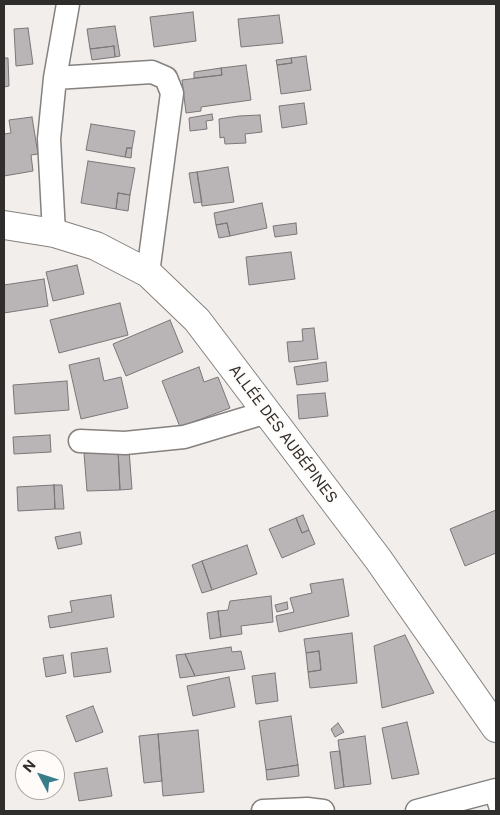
<!DOCTYPE html>
<meta charset="utf-8">
<style>
body{margin:0}
#map{position:relative;width:500px;height:815px;overflow:hidden;background:#f2eeeb;font-family:"Public Sans",sans-serif}
canvas{display:block}
.frame{position:absolute;inset:0;border:5px solid #2f2e2c;pointer-events:none}
.north{position:absolute;left:15px;top:750px;width:50px;height:50px;box-sizing:border-box;background:#fffbf9;border:1px solid #aca9a7;border-radius:50%;rotate:310deg;font-size:14px;font-weight:700;line-height:20px;text-align:center;color:#2f2e2c}
.north::after{content:'';display:block;margin:auto;width:18px;height:22px;background:#387e8a;clip-path:polygon(50% 0,100% 100%,50% 72%,0 100%)}
</style>
<div id="map">
<canvas width="500" height="815"></canvas>
<div class="frame"></div>
<div class="north">N</div>
</div>
<script>
const g = document.querySelector('canvas').getContext('2d');
g.lineJoin = 'round';
function paint(path, color) {
  g.fillStyle = color;
  g.fill(path, 'evenodd');
}
function shape(rows) {
  const path = new Path2D();
  for (const r of rows) {
    path.moveTo(r[0], r[1]);
    for (let i = 2; i < r.length; i += 2) path.lineTo(r[i], r[i + 1]);
  }
  return path;
}
function strokePath(path, color, width, dash) {
  g.strokeStyle = color;
  g.lineWidth = width;
  g.lineCap = dash ? 'butt' : 'round';
  g.setLineDash(dash || []);
  g.stroke(path);
}
function label(font, color, halo, rows, align = 'center') {
  g.font = font + ' "Public Sans",sans-serif';
  g.lineWidth = 4.5;
  g.setLineDash([]);
  g.textBaseline = 'middle';
  g.strokeStyle = halo;
  g.fillStyle = color;
  for (const [text, x, y, turn = 0] of rows) {
    g.save();
    g.translate(x, y);
    g.rotate((+turn || 0) * Math.PI / 180);
    g.textAlign = isNaN(turn) ? turn : align;
    if (halo) g.strokeText(text, 0, 0);
    g.fillText(text, 0, 0);
    g.restore();
  }
}
const building = shape([
 [193,12,196,41,154,47,150,17,193,12],
 [279,15,283,43,241,47,238,19,279,15],
 [115,26,120,56,115,57,114,46,90,49,87,29,115,26],
 [28,28,33,64,16,66,14,29,28,28],
 [114,46,115,57,92,60,90,49,114,46],
 [306,56,311,90,281,94,277,65,292,63,291,58,306,56],
 [4,58,8,58,9,86,4,87,4,58],
 [291,58,292,63,277,65,276,60,291,58],
 [246,65,251,100,201,107,201,111,186,113,182,80,222,75,221,68,246,65],
 [221,68,222,75,194,78,194,72,221,68],
 [304,103,307,124,282,128,279,106,304,103],
 [212,114,213,120,206,121,207,129,190,131,189,118,212,114],
 [260,115,262,132,245,134,246,143,225,144,224,137,220,138,219,119,239,116,260,115],
 [32,117,38,154,31,155,33,171,4,176,4,134,11,133,9,120,32,117],
 [91,124,135,131,132,148,127,148,125,157,86,150,91,124],
 [127,148,132,148,131,158,125,157,127,148],
 [88,161,135,168,130,195,118,193,116,209,81,203,88,161],
 [228,167,234,202,202,206,197,172,228,167],
 [197,172,202,202,194,203,189,173,197,172],
 [118,193,130,195,128,211,116,209,118,193],
 [262,203,267,228,230,236,227,223,216,225,214,213,262,203],
 [227,223,230,236,219,238,216,225,227,223],
 [296,223,297,234,275,237,273,226,296,223],
 [291,252,295,279,249,285,246,257,291,252],
 [77,265,84,294,53,301,46,272,77,265],
 [44,279,48,306,4,313,4,285,44,279],
 [120,303,128,335,59,353,50,320,120,303],
 [170,320,183,352,126,376,113,344,170,320],
 [314,328,318,359,289,362,287,342,303,341,302,329,314,328],
 [99,358,104,381,121,377,128,408,81,419,69,365,99,358],
 [326,362,328,381,297,385,294,367,326,362],
 [199,367,204,382,218,377,230,408,180,427,162,381,199,367],
 [67,381,69,410,15,414,13,385,67,381],
 [325,393,328,416,299,419,297,395,325,393],
 [50,435,51,452,14,454,13,437,50,435],
 [118,450,129,450,132,489,120,490,118,450],
 [118,450,120,490,87,491,84,453,118,450],
 [54,485,62,485,64,509,55,509,54,485],
 [54,485,55,509,18,511,17,487,54,485],
 [496,510,496,553,465,566,450,529,496,510],
 [303,515,309,530,302,533,296,518,303,515],
 [296,518,302,533,309,530,315,544,282,558,269,529,296,518],
 [80,532,82,544,58,549,55,537,80,532],
 [247,545,257,574,212,590,202,561,247,545],
 [202,561,212,590,202,593,192,565,202,561],
 [343,579,349,616,279,632,276,616,294,612,290,598,312,593,310,584,343,579],
 [111,595,114,617,50,628,48,616,72,612,70,601,111,595],
 [271,596,273,622,241,626,242,634,221,637,218,611,228,610,230,601,271,596],
 [287,602,288,609,277,612,275,605,287,602],
 [218,611,221,637,210,639,207,613,218,611],
 [352,633,357,683,310,688,308,672,321,670,319,651,306,653,304,639,352,633],
 [405,635,434,693,382,708,374,646,405,635],
 [231,647,232,652,241,651,245,669,195,676,185,654,231,647],
 [107,648,111,672,74,677,71,653,107,648],
 [319,651,321,670,308,672,306,653,319,651],
 [185,654,195,676,180,678,176,655,185,654],
 [63,655,66,673,46,677,43,658,63,655],
 [275,673,278,701,256,704,252,676,275,673],
 [229,677,235,707,193,716,187,686,229,677],
 [93,706,103,732,76,742,66,716,93,706],
 [291,716,298,765,266,770,259,721,291,716],
 [407,722,419,774,392,779,382,728,407,722],
 [338,723,344,732,335,737,331,729,338,723],
 [198,730,204,792,163,796,158,734,198,730],
 [158,734,162,781,144,783,139,736,158,734],
 [365,736,371,784,344,787,338,740,365,736],
 [340,751,344,787,335,789,330,752,340,751],
 [298,765,299,776,267,780,266,770,298,765],
 [107,768,112,796,79,801,74,773,107,768]
]);
const service = shape([
 [490,792,496,811]
]);
const minor = shape([
 [55,78,152,72,166,78,172,93,148,273],
 [54,233,49,139,55,78,68,4],
 [80,441,125,443,184,437,267,412],
 [263,811,307,809,323,811],
 [417,811,496,790]
]);
const tertiary = shape([
 [4,225,54,233,96,246,148,273,197,320,378,559,496,728]
]);
const streetNames = [
 ["ALLÉE DES AUBÉPINES",283,434,53]
];
paint(building, '#b9b4b6');
strokePath(building, '#7b7678', 1);
strokePath(service, '#85817e', 14);
strokePath(minor, '#85817e', 25);
strokePath(tertiary, '#85817e', 30);
strokePath(service, '#fff', 11);
strokePath(minor, '#fff', 22);
strokePath(tertiary, '#fff', 28);
label('15px', '#2f2e2c', '#fffbf9', streetNames);
</script>
